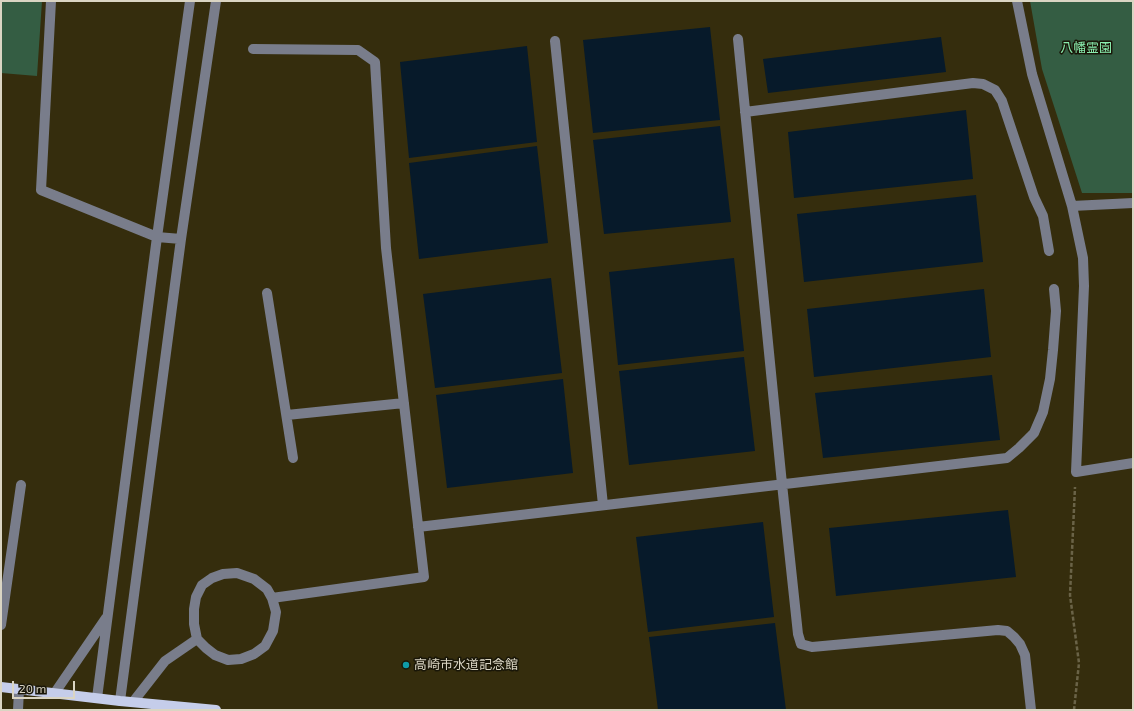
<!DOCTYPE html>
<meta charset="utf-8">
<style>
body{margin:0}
#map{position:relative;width:1134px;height:711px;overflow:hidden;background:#352d0d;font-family:"Exo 2",sans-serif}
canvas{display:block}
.frame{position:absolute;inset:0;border:2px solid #dad5c3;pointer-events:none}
.scale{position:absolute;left:12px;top:681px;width:63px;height:18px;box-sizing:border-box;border:2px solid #dad5c3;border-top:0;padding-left:5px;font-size:12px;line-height:14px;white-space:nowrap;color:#dad5c3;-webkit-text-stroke:3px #191608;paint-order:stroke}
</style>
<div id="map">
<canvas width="1134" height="711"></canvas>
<div class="frame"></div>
<div class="scale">20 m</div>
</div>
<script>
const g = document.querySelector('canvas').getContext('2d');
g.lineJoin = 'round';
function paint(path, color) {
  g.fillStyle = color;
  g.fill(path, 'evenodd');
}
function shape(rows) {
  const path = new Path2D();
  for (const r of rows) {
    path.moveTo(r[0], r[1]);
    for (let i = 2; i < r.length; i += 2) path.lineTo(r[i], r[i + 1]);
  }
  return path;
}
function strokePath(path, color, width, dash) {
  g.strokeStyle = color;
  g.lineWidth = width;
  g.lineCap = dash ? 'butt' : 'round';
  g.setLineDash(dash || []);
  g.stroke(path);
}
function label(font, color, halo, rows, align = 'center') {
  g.font = font + ' "Exo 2","Noto Sans JP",sans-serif';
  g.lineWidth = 3;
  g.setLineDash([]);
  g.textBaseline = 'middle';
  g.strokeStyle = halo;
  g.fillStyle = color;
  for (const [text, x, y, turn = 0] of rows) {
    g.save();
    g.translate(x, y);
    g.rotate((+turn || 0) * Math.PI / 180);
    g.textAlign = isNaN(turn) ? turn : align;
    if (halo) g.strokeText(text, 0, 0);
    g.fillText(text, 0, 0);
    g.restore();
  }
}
const green = shape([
 [1,1,42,1,37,76,1,73],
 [1030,1,1133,1,1133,193,1082,193,1042,69]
]);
const water = shape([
 [710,27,720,120,593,133,583,40],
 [941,37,946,72,768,93,763,59],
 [527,46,537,142,409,158,400,62],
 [966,110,973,179,794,198,788,132],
 [720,126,731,222,604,234,593,140],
 [537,146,548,243,419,259,409,163],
 [976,195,983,262,804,282,797,214],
 [734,258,744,351,618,365,609,272],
 [551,278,562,373,435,388,423,294],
 [984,289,991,357,814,377,807,309],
 [744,357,755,451,629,465,619,371],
 [992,375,1000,440,823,458,815,393],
 [563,379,573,473,447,488,436,395],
 [1008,510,1016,577,836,596,829,528],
 [763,522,774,617,648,632,636,537],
 [775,623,786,710,658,710,649,637]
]);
const path = shape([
 [1074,710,1079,663,1070,595,1075,487]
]);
const minor = shape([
 [51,1,41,190,157,237,181,239],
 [1017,1,1032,74,1072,206,1133,203],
 [738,39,782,484,798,634,801,644,812,647,998,630,1007,631,1014,637,1020,644,1025,655,1031,710],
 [555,41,603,505],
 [253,49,358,50,375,62,386,248,424,577,272,598],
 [745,112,973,83,983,84,995,90,1002,101,1034,197,1043,216,1049,251],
 [1072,206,1083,258,1084,286,1076,472,1133,463],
 [267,293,293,458],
 [287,415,404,403],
 [418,527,1007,458,1019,448,1034,433,1043,412,1050,379,1053,350,1056,311,1054,289],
 [1,625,21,485],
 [54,694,106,618],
 [97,698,157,237,190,1],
 [120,701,181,239,216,1],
 [133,702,165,661,197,639,194,624,194,609,196,597,202,585,212,578,223,574,237,573,254,579,267,589,272,598,276,612,273,631,265,646,254,654,241,659,228,660,215,655,206,648,197,639],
 [18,710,19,690]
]);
const major = shape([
 [1,687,120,701,216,710]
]);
const markers = [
 [406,665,4,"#0f9aa8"]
];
const parkNames = [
 ["八幡霊園",1086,48]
];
const poiNames = [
 ["高崎市水道記念館",414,665]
];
paint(green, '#345d43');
paint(water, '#071a2a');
strokePath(path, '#6a6347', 2.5, [4, 2]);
strokePath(minor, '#797d8b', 10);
strokePath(major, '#c5cdea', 10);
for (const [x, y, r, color] of markers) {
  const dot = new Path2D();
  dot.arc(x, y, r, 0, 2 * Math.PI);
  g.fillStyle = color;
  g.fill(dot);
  strokePath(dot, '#191608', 1.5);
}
label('13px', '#8aeeaf', '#191608', parkNames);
label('13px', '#dad5c3', '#191608', poiNames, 'left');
</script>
